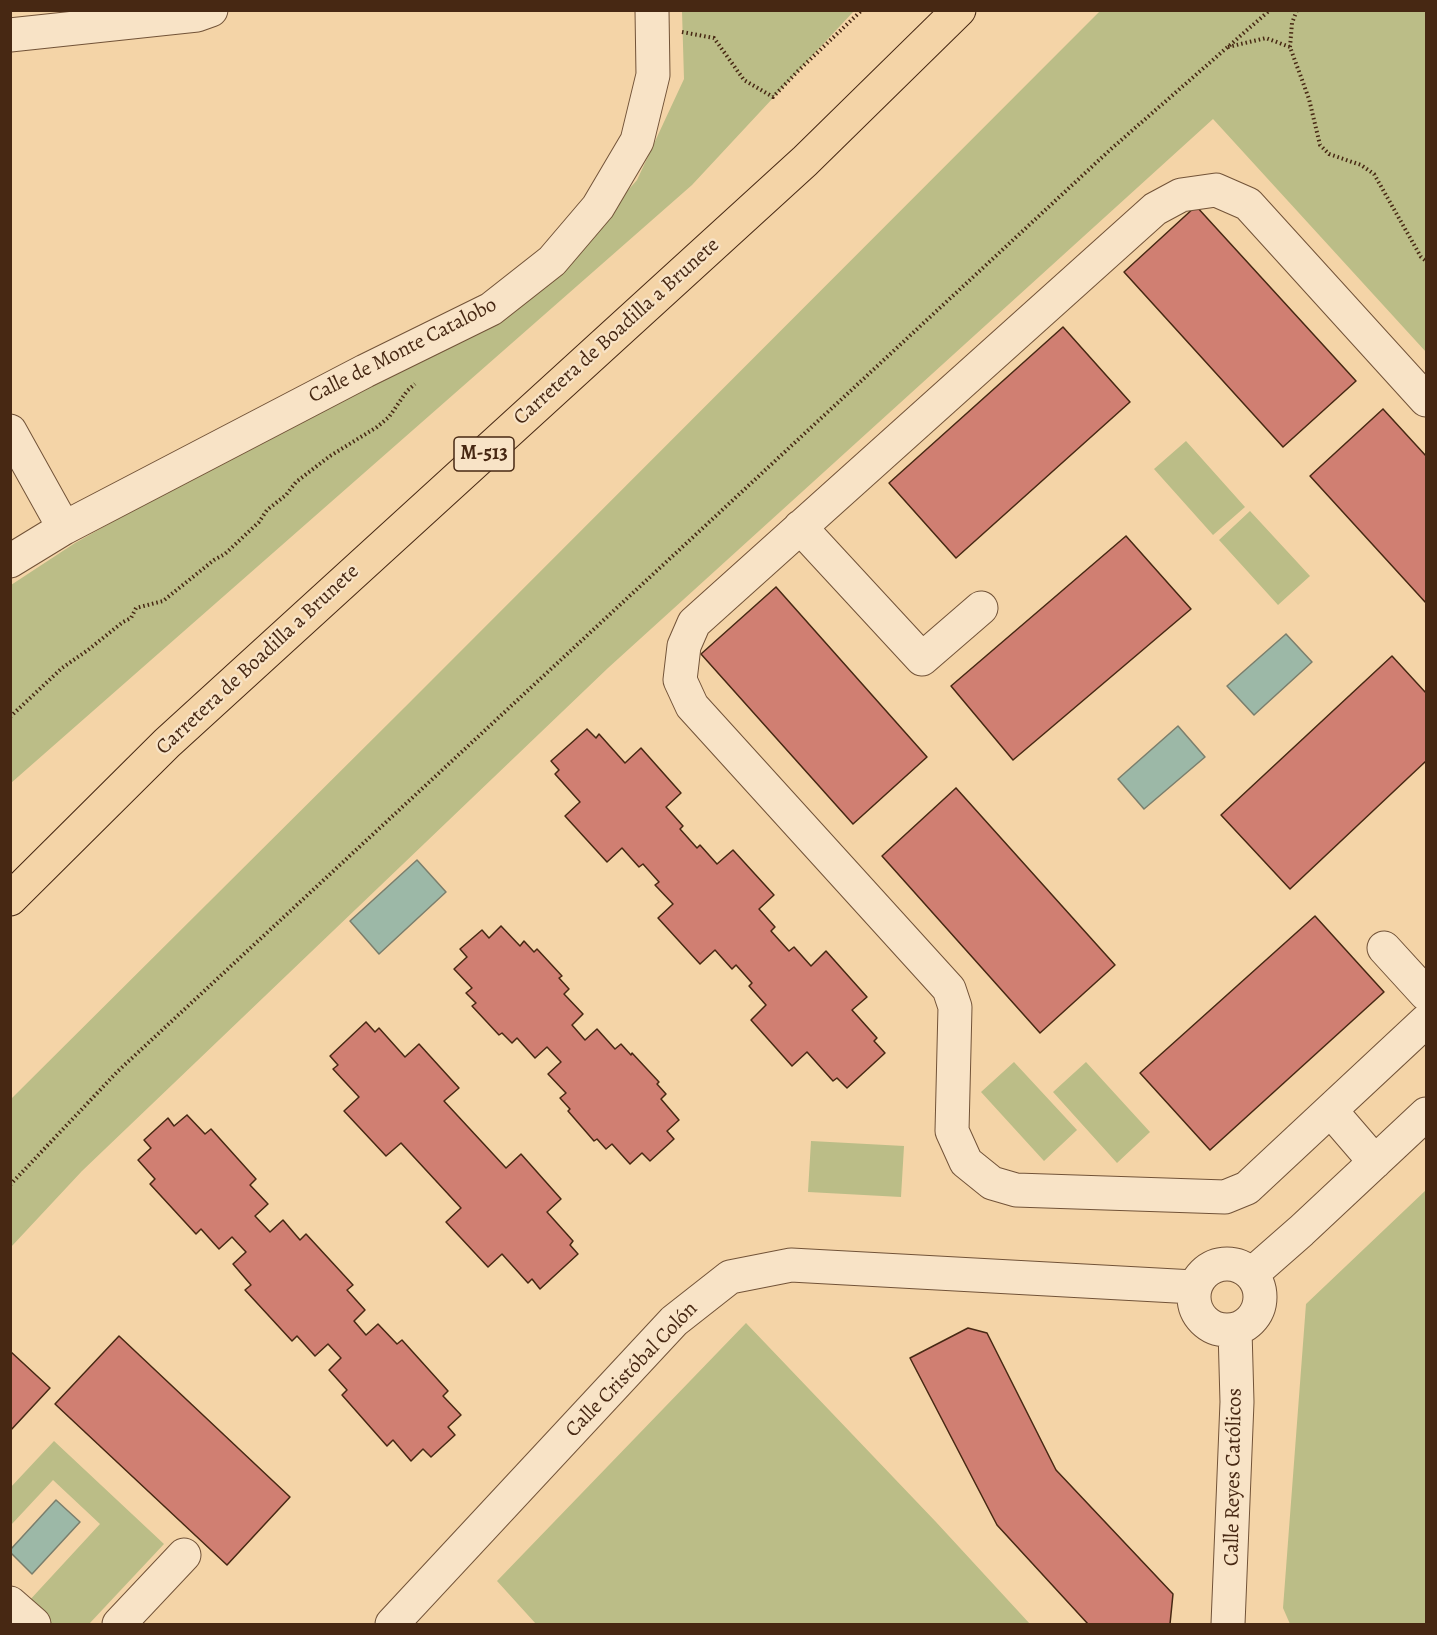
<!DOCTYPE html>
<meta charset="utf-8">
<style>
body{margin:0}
#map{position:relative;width:1437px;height:1635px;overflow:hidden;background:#f4d4a7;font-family:Alegreya,serif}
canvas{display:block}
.frame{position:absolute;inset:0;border:12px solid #472813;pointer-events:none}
</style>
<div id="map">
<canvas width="1437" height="1635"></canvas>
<div class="frame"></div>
</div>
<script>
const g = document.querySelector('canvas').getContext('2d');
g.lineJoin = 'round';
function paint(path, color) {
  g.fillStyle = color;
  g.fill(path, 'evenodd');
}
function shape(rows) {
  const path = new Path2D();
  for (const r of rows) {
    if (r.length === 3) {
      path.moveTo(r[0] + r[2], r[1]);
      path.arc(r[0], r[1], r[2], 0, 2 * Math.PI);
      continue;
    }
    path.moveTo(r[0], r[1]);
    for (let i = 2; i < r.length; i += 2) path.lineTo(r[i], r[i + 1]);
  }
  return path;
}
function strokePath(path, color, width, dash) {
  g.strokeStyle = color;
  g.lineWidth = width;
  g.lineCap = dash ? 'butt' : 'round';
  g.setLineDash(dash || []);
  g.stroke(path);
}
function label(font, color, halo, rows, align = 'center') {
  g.font = font + ' Alegreya,serif';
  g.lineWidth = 4.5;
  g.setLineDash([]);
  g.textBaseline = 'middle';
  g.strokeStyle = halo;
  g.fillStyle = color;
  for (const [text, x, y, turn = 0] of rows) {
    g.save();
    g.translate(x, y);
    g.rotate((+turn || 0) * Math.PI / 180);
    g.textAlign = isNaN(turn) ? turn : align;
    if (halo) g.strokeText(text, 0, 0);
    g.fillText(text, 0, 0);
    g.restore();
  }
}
const green = shape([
 [682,11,854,11,692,185,11,783,11,585,75,543,555,273,637,180,684,79],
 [1100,11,1426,11,1426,352,1213,119,608,668,82,1171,11,1247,11,1099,405,707],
 [1186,441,1245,507,1213,535,1154,469],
 [1250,511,1310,576,1278,605,1219,540],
 [1014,1062,1077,1130,1044,1161,981,1092],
 [1086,1062,1150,1132,1117,1163,1053,1092],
 [811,1141,904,1146,901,1197,808,1192],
 [1426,1190,1426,1624,1290,1624,1283,1608,1306,1304],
 [746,1323,936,1522,1030,1624,536,1624,497,1581],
 [54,1441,164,1544,89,1624,52,1624,28,1602,100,1524,53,1480,11,1525,10,1488]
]);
const water = shape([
 [1286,634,1312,662,1254,715,1227,686,1286,634],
 [1178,726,1205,757,1144,809,1118,779,1178,726],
 [417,860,446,892,379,954,350,921,417,860],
 [56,1500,80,1522,32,1574,11,1553,11,1549,56,1500]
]);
const building = shape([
 [1196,206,1356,381,1283,447,1124,272,1196,206],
 [1063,327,1130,402,956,558,889,483,1063,327],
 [1383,409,1426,456,1426,603,1310,476,1383,409],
 [1126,536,1191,609,1013,760,951,686,1126,536],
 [776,587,927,757,853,824,701,654,776,587],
 [1392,656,1426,693,1426,761,1290,889,1221,815,1392,656],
 [587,729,596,738,599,734,625,763,641,748,681,793,666,807,683,826,680,829,697,848,700,845,717,864,733,850,774,895,759,909,775,927,771,931,789,951,794,947,811,966,826,951,867,997,852,1010,877,1038,874,1041,885,1053,847,1088,837,1078,833,1081,807,1052,792,1066,751,1020,766,1005,749,986,752,983,736,965,732,969,715,950,700,964,658,918,673,904,655,885,659,882,643,864,639,867,622,848,607,862,565,816,580,802,555,774,559,770,551,761,587,729],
 [956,788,1115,965,1040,1033,882,856,956,788],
 [1315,916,1384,992,1210,1150,1140,1073,1315,916],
 [501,926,520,946,524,941,534,952,537,949,562,976,559,978,569,989,564,994,583,1014,572,1025,585,1040,597,1029,615,1049,621,1044,631,1055,632,1053,659,1082,657,1084,666,1094,661,1099,679,1120,667,1131,674,1139,650,1161,642,1153,630,1164,612,1144,606,1149,597,1139,594,1141,568,1111,570,1109,560,1098,566,1093,548,1074,561,1062,547,1047,535,1058,517,1038,512,1043,502,1033,499,1035,472,1006,476,1003,466,993,472,988,454,969,467,957,460,949,482,930,489,938,501,926],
 [366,1022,375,1032,379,1028,405,1057,419,1044,459,1088,444,1101,506,1168,521,1154,561,1199,547,1212,573,1241,570,1245,578,1254,540,1289,532,1279,528,1283,502,1254,488,1267,446,1222,461,1208,401,1143,386,1156,344,1111,359,1097,333,1069,338,1065,330,1056,366,1022],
 [187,1115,205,1134,211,1129,256,1179,250,1185,268,1204,255,1216,270,1232,283,1220,300,1240,306,1234,353,1285,347,1290,365,1310,354,1321,366,1335,378,1324,397,1344,402,1340,448,1391,443,1396,461,1415,448,1427,455,1435,431,1457,423,1449,411,1461,393,1440,387,1446,342,1395,347,1390,329,1370,341,1358,328,1344,315,1356,297,1336,292,1341,245,1290,251,1285,233,1264,246,1252,232,1237,219,1249,201,1229,196,1234,150,1184,155,1179,138,1160,151,1148,144,1140,168,1118,174,1126,187,1115],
 [968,1328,987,1333,1056,1470,1173,1594,1170,1624,1088,1624,997,1525,910,1358,968,1328],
 [119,1336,290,1497,227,1565,55,1404,119,1336],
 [10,1351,50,1388,10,1431,10,1351]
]);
const path = shape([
 [682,32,714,38,744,80,773,97,798,71,862,10],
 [1228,47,1266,38,1290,47,1309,99,1320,145,1329,154,1361,165,1374,174,1421,257,1426,261],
 [1290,47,1292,23,1297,10],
 [10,717,62,668,88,650,123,622,131,618,136,608,163,601,214,560,225,554,259,522,267,510,286,495,296,482,330,456,377,427,389,417,407,391,415,384],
 [10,1185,118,1071,1111,149,1270,10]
]);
const minor = shape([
 [10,35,197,15,211,10],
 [1426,400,1248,204,1216,190,1181,195,1155,209,694,623,684,646,680,680,692,706,949,989,955,1007,952,1131,966,1162,992,1183,1016,1190,1225,1197,1247,1188,1426,1021],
 [10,431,64,528],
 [800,527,922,659,981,608],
 [10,561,64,528,365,371,491,309,552,261,598,207,637,141,653,75,652,10],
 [1384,948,1426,994],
 [1331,1111,1375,1162],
 [1227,1297,33],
 [1252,1274,1301,1231,1426,1114],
 [10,1603,34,1624],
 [119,1624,184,1555],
 [392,1624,674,1321,730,1277,791,1265,1194,1287],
 [1228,1624,1237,1402,1235,1330]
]);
const major = shape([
 [10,899,167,743,805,161,959,10]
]);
const shields = [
 [484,454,60]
];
const shieldNames = [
 ["M-513",484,454]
];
const streetNames = [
 ["Carretera de Boadilla a Brunete",617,332,-42],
 ["Calle de Monte Catalobo",403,351,-27],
 ["Carretera de Boadilla a Brunete",258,660,-43],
 ["Calle Cristóbal Colón",632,1370,-46],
 ["Calle Reyes Católicos",1234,1477,-89]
];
paint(green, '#bbbd87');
paint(water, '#9cb8a7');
strokePath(water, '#7a7e6c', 1.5);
paint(building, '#d07f72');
strokePath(building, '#472813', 1.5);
strokePath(minor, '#725338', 35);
strokePath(major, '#472813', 35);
strokePath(path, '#472813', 4, [1.5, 3]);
strokePath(minor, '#f8e3c6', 33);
strokePath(major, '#f4d4a7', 33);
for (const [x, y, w] of shields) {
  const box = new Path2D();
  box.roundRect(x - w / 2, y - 17, w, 34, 4.5);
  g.fillStyle = '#f8e3c6';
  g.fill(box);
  strokePath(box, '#472813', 1.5);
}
label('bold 20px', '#472813', null, shieldNames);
label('21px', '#472813', '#f8e3c6', streetNames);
</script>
